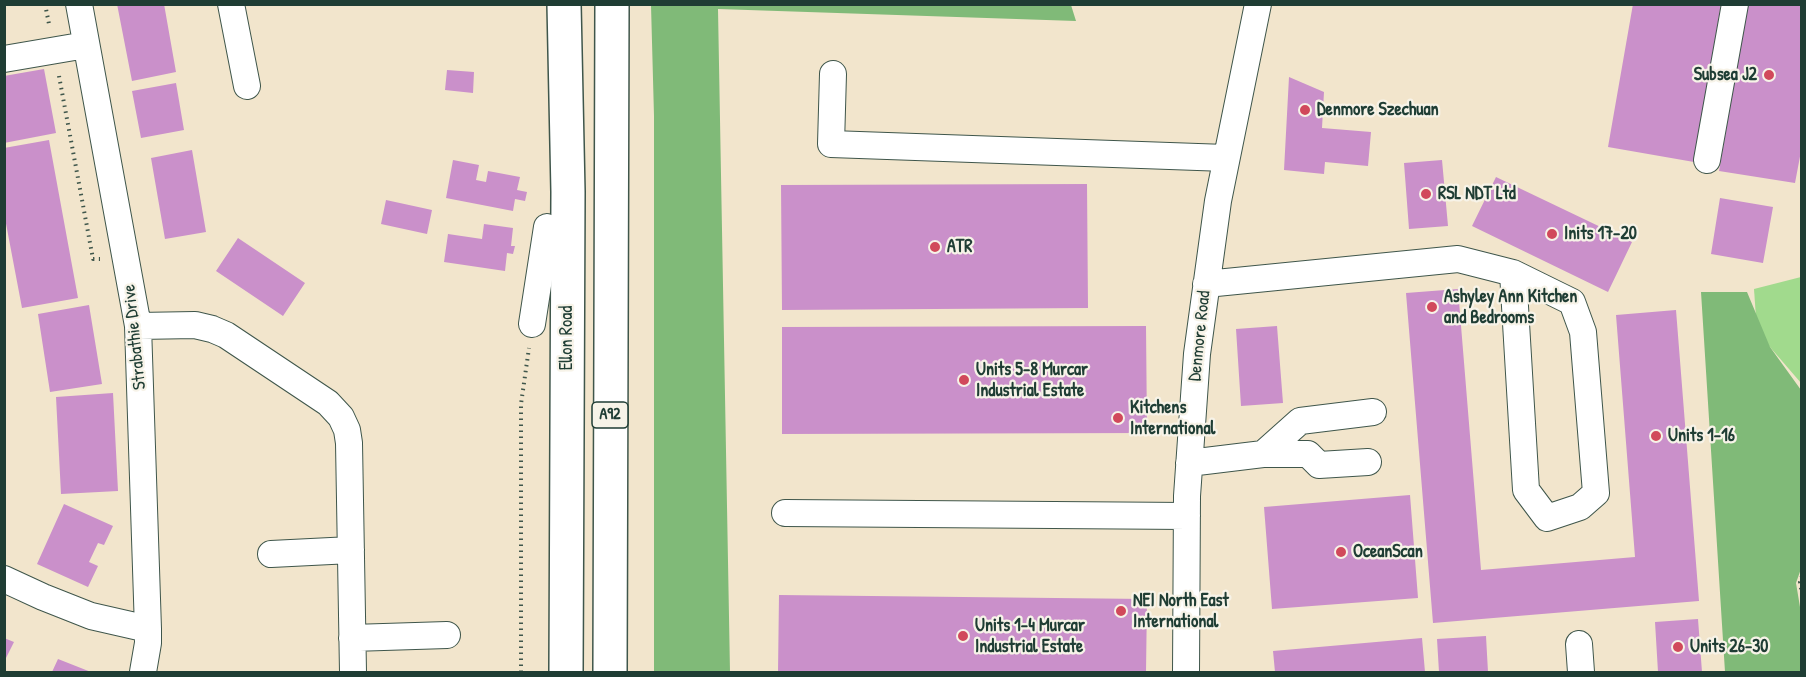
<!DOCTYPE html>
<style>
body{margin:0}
#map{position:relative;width:1806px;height:677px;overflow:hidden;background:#f2e5cc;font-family:"Patrick Hand",sans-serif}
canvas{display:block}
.frame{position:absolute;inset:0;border:6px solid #1f3d34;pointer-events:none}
</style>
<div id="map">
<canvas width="1806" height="677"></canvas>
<div class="frame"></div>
</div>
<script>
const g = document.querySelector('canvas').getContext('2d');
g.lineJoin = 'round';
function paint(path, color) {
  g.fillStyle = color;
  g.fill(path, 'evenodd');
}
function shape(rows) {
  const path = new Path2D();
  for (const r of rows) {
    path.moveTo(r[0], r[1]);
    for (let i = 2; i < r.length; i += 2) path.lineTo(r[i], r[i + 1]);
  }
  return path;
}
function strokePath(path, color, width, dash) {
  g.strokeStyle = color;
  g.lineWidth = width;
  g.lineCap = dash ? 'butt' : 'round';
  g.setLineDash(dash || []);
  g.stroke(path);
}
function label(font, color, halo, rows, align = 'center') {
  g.font = font + ' "Patrick Hand",sans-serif';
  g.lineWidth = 4.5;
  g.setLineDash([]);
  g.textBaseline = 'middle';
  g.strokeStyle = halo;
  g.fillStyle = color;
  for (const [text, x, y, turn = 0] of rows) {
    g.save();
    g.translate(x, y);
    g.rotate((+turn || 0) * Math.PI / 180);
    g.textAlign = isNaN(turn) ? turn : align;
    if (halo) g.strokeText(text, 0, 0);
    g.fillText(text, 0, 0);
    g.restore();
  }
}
const green = shape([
 [1801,277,1801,383,1757,332,1754,289]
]);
const forest = shape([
 [1071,5,1076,21,718,9,730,672,654,672,654,116,651,5],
 [1701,292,1747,292,1770,347,1801,390,1802,566,1796,583,1801,613,1801,672,1725,672]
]);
const building = shape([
 [117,4,164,4,176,72,132,81],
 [1633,4,1721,4,1694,162,1608,147],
 [1748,4,1802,4,1802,146,1795,183,1719,171],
 [44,69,56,133,4,143,4,76],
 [447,70,474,72,473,93,445,90],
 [1289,77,1324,92,1322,128,1371,132,1368,166,1325,162,1324,174,1284,170],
 [176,83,184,130,141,138,132,91],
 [49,140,78,298,22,308,4,213,4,148],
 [192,150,206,232,165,239,151,158],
 [453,160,479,165,476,180,486,182,488,171,520,177,517,190,527,192,525,201,515,199,513,211,446,198],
 [1442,160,1448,226,1409,229,1404,163],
 [1496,177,1632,242,1608,292,1472,226],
 [1087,184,1088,308,782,310,781,185],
 [1720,198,1773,207,1763,263,1711,254],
 [386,200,432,210,427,234,381,224],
 [484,224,513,228,511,246,515,246,513,254,507,253,505,271,444,262,448,234,482,239],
 [238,238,305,283,283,316,216,271],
 [1458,289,1481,570,1635,557,1616,315,1676,310,1699,601,1433,623,1406,293],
 [89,305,102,384,50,392,38,314],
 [1146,326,1147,433,782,434,782,327],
 [1277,326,1283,403,1241,406,1236,329],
 [113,393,118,491,61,494,56,397],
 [1410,495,1418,598,1272,609,1264,507],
 [64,504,113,526,104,545,98,543,89,562,98,566,88,587,37,564],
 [779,595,1147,599,1146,672,778,672],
 [1698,619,1702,672,1658,672,1655,622],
 [1486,636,1488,672,1439,672,1437,639],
 [4,638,14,642,4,662],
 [1422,638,1425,672,1275,672,1273,651],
 [58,659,91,672,52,672]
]);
const path = shape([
 [45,4,49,24],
 [59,76,93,259,100,259],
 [1802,576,1800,582,1802,594],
 [521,672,521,404,529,348]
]);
const minor = shape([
 [79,4,138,326,148,629,148,643,143,672],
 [231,4,247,86],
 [4,59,86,45],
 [833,74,831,144,1226,158],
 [1707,160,1735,4],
 [1206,284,1458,259,1513,273,1572,302,1583,332,1596,493,1580,507,1547,518,1526,490,1513,273],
 [532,324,547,227],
 [138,326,195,325,212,329,226,335,328,403,341,417,347,430,349,443,353,672],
 [1263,454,1308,454,1319,465,1368,462],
 [1189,463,1263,454,1300,421,1373,412],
 [785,513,1187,516],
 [271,554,351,550],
 [4,579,43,597,91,616,148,629],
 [352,638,447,635],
 [1579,644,1581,672],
 [1186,672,1187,496,1197,354,1218,201,1258,4]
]);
const major = shape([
 [564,4,568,192,566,672],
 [610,672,612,4]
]);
const markers = [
 [1769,75,6,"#d1495b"],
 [1305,110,6,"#d1495b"],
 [1426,194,6,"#d1495b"],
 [1552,234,6,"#d1495b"],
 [935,247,6,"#d1495b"],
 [1432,307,6,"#d1495b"],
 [964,380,6,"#d1495b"],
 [1118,418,6,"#d1495b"],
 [1656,436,6,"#d1495b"],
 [1341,552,6,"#d1495b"],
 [1121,611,6,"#d1495b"],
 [963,636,6,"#d1495b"],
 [1678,647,6,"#d1495b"]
];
const shields = [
 [610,415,36]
];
const shieldNames = [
 ["A92",610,415]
];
const poiNames = [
 ["Subsea J2",1757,75,"right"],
 ["Denmore Szechuan",1317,110],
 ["RSL NDT Ltd",1438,194],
 ["Inits 17-20",1564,234],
 ["ATR",947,247],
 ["Ashyley Ann Kitchen",1444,297],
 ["and Bedrooms",1444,318],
 ["Units 5-8 Murcar",976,370],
 ["Industrial Estate",976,391],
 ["Kitchens",1130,408],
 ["International",1130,429],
 ["Units 1-16",1668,436],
 ["OceanScan",1353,552],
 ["NEI North East",1133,601],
 ["International",1133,622],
 ["Units 1-4 Murcar",975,626],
 ["Industrial Estate",975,647],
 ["Units 26-30",1690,647]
];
const streetNames = [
 ["Denmore Road",1200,336,-84],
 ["Strabathie Drive",135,337,-96],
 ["Ellon Road",567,338,-90]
];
paint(green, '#a1da8d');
paint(forest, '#80ba78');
paint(building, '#ca90ca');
strokePath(minor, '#3f564b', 28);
strokePath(major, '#3f564b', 36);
strokePath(path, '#3f564b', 4, [1.5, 4.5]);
strokePath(minor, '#fff', 26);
strokePath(major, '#fff', 33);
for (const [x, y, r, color] of markers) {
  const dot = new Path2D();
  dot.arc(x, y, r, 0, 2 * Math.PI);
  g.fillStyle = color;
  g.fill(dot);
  strokePath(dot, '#f7f3e8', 2);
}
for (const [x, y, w] of shields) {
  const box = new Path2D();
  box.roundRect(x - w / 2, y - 13, w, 26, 4.5);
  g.fillStyle = '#f7f3e8';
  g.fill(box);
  strokePath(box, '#1f3d34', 1.5);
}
label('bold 16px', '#1f3d34', null, shieldNames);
label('bold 18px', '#1f3d34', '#f7f3e8', poiNames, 'left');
label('18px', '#1f3d34', '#f7f3e8', streetNames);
</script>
